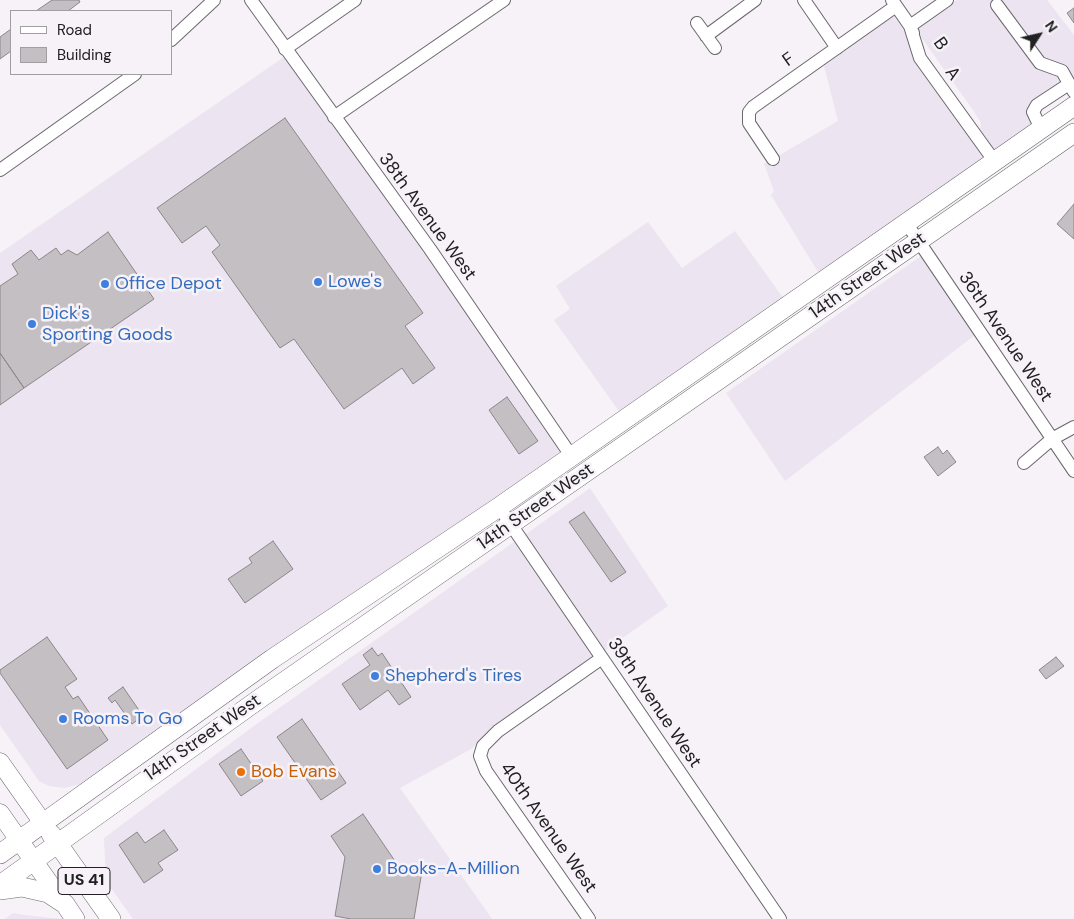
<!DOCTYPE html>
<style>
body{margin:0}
#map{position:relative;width:1074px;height:919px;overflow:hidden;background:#f6f2f7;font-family:"DM Sans",sans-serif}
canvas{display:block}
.legend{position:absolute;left:10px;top:10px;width:162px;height:65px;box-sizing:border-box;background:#f6f2f7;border:1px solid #a19ea2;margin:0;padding:6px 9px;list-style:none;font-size:15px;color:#212022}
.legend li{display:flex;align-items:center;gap:10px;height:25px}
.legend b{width:25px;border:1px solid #a19ea2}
.north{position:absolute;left:1014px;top:10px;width:50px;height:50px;-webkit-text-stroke:4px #f6f2f7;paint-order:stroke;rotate:55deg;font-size:14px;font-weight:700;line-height:20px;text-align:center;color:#212022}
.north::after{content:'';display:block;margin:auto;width:18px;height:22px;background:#212022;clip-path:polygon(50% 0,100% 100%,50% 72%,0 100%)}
</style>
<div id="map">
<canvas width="1074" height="919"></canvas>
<ul class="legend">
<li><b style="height:6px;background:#fff"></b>Road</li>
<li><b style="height:14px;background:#c4bfc2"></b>Building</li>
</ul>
<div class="north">N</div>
</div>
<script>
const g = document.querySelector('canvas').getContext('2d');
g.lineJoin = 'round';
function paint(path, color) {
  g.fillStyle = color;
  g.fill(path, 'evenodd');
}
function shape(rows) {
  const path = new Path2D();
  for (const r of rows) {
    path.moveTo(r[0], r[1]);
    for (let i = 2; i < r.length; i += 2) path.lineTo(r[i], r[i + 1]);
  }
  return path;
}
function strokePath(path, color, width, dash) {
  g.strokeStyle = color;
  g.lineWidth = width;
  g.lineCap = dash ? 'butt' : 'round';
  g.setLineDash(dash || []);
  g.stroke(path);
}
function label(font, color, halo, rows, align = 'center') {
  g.font = font + ' "DM Sans",sans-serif';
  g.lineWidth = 5;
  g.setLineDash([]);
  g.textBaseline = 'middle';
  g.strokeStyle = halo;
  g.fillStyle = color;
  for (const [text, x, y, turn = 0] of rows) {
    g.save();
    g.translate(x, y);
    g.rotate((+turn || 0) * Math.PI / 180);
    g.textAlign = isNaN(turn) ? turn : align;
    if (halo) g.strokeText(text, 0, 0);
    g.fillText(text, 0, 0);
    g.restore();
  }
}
const built = shape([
 [957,0,995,0,989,5,1036,68,1057,76,1062,83,1028,109,1027,114,1034,128,997,154,980,129,981,123,975,113,921,37,917,28],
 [1001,0,1047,0,1074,35,1074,79,1065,66,1044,59],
 [893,15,904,29,915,61,987,161,821,277,771,195,774,191,764,164,767,162,771,167,781,160,778,156,838,121,824,66],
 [284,57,425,253,563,457,86,783,64,788,49,786,39,781,0,725,0,253],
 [648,222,682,268,735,231,786,302,621,414,554,320,570,309,556,286],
 [921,256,975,335,785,481,726,393],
 [590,488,668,606,604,651,525,535],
 [514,542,594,657,495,727,471,749,400,788,492,919,133,919,106,881,104,838,251,728],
 [13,913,24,915,61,919,5,919]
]);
const building = shape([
 [52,0,79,0,80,2,68,11,36,11,52,0],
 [1074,8,1074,23,1067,13,1074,8],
 [11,29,11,51,0,59,0,37,11,29],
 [285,118,423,313,405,326,435,368,413,384,402,368,344,409,294,339,280,348,212,252,220,245,206,226,182,243,157,208,285,118],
 [1074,204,1074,239,1057,224,1074,204],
 [108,232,154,299,24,388,0,353,0,286,18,274,12,264,31,250,39,260,56,248,61,255,68,250,77,255,108,232],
 [0,353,24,388,0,405,0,353],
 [507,397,538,441,519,454,489,410,507,397],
 [938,447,943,454,947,450,956,462,938,476,924,457,938,447],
 [584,512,626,572,611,582,569,522,584,512],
 [273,541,293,569,245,603,228,579,252,563,249,558,273,541],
 [47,637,77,679,65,687,73,699,78,696,108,740,67,769,0,673,0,670,47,637],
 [372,648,378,656,382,653,411,697,399,705,388,690,360,710,342,684,370,665,363,655,372,648],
 [1056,657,1064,666,1046,679,1039,670,1056,657],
 [123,687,143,716,132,724,115,700,112,703,108,698,123,687],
 [302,719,346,783,321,800,277,737,302,719],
 [241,749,263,781,241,796,219,764,241,749],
 [363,814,399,867,422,871,414,919,351,919,335,916,345,857,331,836,363,814],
 [164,830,178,850,158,863,163,870,144,883,119,845,137,832,145,843,164,830]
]);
const minor = shape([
 [251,0,430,249,572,457],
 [804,0,837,48],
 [892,0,910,26,920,58,995,162],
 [997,5,1040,63,1062,71,1074,92],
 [697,23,715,48],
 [913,33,910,26,947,0],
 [706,36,755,0],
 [171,40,214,0],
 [285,49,355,0],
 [334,117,504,0],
 [1041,129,1033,112,1037,105,1069,84],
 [773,159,749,123,749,112,753,107,896,6],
 [0,170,135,74],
 [907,224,1074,471],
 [1024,463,1052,439,1074,427],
 [499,507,780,919],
 [589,919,486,771,480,756,483,746,498,731,602,658]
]);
const secondary = shape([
 [0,762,43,823],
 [0,813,64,904]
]);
const primary = shape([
 [51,834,111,919],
 [0,854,272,659,499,507,1074,106],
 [0,885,262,697,1074,133],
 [0,890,22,887,48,893,65,904,75,919]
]);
const markers = [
 [318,282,5,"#3f7fe0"],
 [105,284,5,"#3f7fe0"],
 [32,324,5,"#3f7fe0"],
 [375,676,5,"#3f7fe0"],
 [63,719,5,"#3f7fe0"],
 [241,772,5,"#e8710a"],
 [377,869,5,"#3f7fe0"]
];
const shields = [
 [84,881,52]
];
const shieldNames = [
 ["US 41",84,881]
];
const streetNames = [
 ["B",940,44,54],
 ["F",789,60,-35],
 ["A",952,74,55],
 ["38th Avenue West",427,217,54],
 ["14th Street West",868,276,-35],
 ["36th Avenue West",1005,337,56],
 ["14th Street West",536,507,-35],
 ["39th Avenue West",654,703,56],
 ["14th Street West",203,738,-35],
 ["40th Avenue West",548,828,55]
];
const shopNames = [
 ["Lowe's",328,282],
 ["Office Depot",115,284],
 ["Dick's",42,314],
 ["Sporting Goods",42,335],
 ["Shepherd's Tires",385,676],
 ["Rooms To Go",73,719],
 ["Books-A-Million",387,869]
];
const foodNames = [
 ["Bob Evans",251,772]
];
paint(built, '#ece4f0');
paint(building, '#c4bfc2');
strokePath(building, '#8c878a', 1);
strokePath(minor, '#6b686c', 14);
strokePath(secondary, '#6b686c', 19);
strokePath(primary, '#6b686c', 20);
strokePath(minor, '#fff', 12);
strokePath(secondary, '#fff', 18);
strokePath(primary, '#fff', 19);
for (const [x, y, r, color] of markers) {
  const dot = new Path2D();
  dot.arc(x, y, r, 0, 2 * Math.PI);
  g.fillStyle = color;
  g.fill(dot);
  strokePath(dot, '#f6f2f7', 2);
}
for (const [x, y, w] of shields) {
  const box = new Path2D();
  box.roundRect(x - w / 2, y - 13.5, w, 27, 4);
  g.fillStyle = '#f6f2f7';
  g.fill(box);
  strokePath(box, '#212022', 1);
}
label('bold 16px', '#212022', null, shieldNames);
label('18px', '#212022', '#f6f2f7', streetNames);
label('18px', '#366cbe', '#f6f2f7', shopNames, 'left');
label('18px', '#c56008', '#f6f2f7', foodNames, 'left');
</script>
